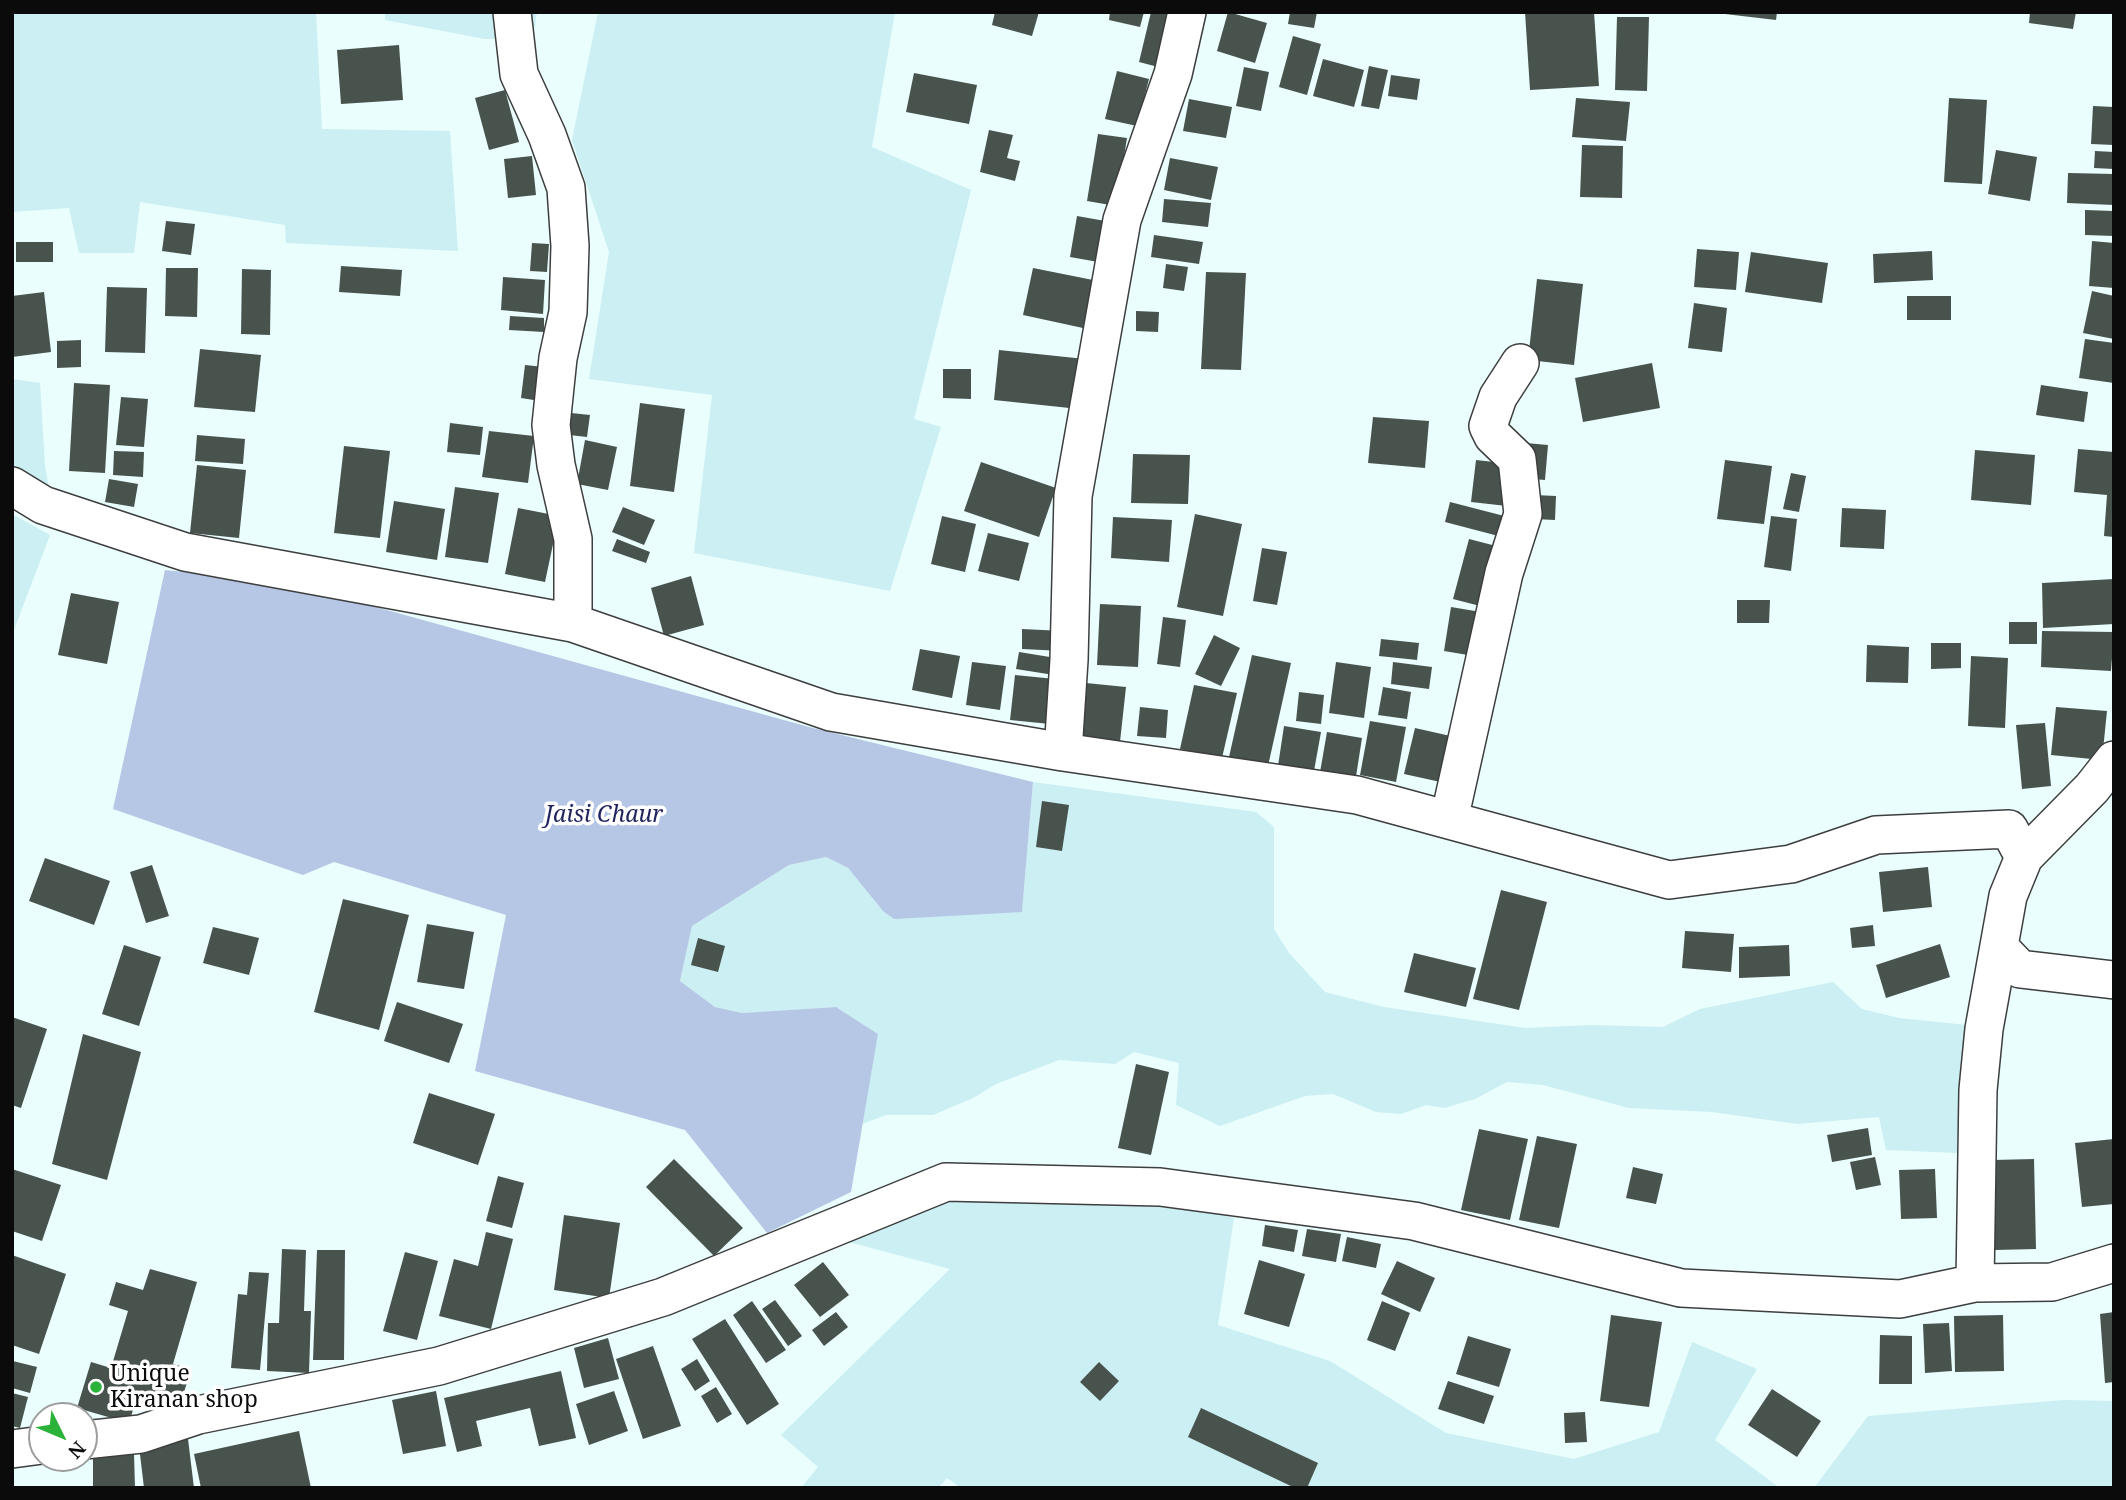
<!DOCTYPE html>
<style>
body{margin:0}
#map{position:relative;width:2126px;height:1500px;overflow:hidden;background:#e9fefd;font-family:"Noto Serif",serif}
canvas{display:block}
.frame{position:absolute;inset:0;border:14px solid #0b0b0b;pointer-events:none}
.north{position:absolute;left:28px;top:1402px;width:70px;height:70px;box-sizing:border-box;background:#fff;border:2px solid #9d9d9d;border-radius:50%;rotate:133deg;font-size:19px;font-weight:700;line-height:28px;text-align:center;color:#0b0b0b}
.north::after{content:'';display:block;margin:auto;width:24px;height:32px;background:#2bb339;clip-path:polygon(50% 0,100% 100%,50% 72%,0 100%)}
</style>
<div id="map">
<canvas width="2126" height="1500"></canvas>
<div class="frame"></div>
<div class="north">N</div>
</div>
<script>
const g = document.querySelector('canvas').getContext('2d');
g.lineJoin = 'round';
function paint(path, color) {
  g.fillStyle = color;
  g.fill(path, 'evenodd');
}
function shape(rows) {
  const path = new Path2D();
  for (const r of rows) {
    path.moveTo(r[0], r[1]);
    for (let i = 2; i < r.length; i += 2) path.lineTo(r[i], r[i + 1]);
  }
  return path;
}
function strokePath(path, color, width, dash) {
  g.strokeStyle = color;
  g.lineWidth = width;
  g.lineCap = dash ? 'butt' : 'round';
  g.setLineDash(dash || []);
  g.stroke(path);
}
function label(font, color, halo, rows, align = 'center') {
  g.font = font + ' "Noto Serif",serif';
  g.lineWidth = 7;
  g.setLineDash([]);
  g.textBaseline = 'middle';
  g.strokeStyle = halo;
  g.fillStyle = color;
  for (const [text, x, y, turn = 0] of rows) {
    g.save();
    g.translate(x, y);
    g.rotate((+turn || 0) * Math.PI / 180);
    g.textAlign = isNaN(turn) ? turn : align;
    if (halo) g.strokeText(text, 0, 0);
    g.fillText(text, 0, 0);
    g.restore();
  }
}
const farmland = shape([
 [12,12,316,12,322,129,450,131,458,251,286,243,285,225,140,202,134,253,79,253,69,208,12,212],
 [385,12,537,12,533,38,485,39,385,20],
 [598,12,895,12,872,147,971,190,914,419,941,427,890,591,694,553,712,395,589,379,609,252,572,140],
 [12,379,40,383,45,466,50,494,12,465],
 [12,514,50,535,12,635],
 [1033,782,1256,812,1274,827,1274,929,1289,953,1325,992,1384,1007,1525,1028,1591,1025,1663,1027,1700,1009,1833,982,1862,1009,1899,1018,1967,1025,1958,1153,1886,1150,1879,1117,1797,1124,1712,1112,1629,1108,1543,1085,1507,1082,1475,1099,1444,1108,1426,1105,1401,1114,1376,1112,1333,1094,1305,1096,1220,1126,1176,1105,1179,1063,1134,1052,1115,1064,1059,1060,996,1084,973,1098,933,1115,886,1115,862,1124,878,1034,836,1007,742,1013,715,1007,680,981,692,926,789,865,826,857,848,868,883,911,1022,912],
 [1050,1198,1206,1211,1234,1218,1218,1325,1330,1361,1446,1433,1574,1459,1659,1432,1692,1342,1757,1369,1715,1440,1780,1488,961,1488,947,1478,938,1488,801,1488,818,1467,781,1435,950,1269,845,1241,937,1202],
 [2064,1400,2114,1401,2114,1488,1814,1488,1868,1416]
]);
const green = shape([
 [165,570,293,584,809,727,1033,782,1022,912,894,919,883,911,848,868,826,857,789,865,692,926,680,981,715,1007,742,1013,836,1007,878,1034,851,1192,767,1233,685,1130,475,1071,506,915,334,862,303,875,113,809]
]);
const building = shape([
 [995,12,1039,12,1032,36,992,25],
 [1110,12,1144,12,1140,27,1109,20],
 [1151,12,1176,12,1162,68,1139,62],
 [1228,12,1267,23,1255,63,1217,51],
 [1290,12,1317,12,1314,28,1288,24],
 [1525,12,1594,12,1599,86,1530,90],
 [1708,12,1777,12,1776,20],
 [2030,12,2076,12,2073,29,2029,23],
 [1617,17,1649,17,1647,91,1615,90],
 [1293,36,1321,44,1307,95,1279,87],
 [399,45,403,100,341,104,337,50],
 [1323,59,1364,70,1354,107,1313,96],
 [1369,66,1388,70,1379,109,1361,106],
 [1244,67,1269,72,1261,111,1236,106],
 [1117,71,1149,79,1137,126,1105,119],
 [914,73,977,85,969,124,906,112],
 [1391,75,1420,79,1417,100,1388,96],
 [505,90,519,142,489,150,475,98],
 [1576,98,1630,102,1626,141,1572,137],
 [1949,98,1987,100,1982,184,1944,182],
 [1189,99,1232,107,1226,138,1183,131],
 [2093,106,2114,107,2114,145,2091,144],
 [989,130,1013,135,1007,158,1020,161,1015,181,980,172],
 [1098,134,1127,138,1116,206,1087,201],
 [1582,145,1623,146,1622,198,1580,197],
 [1996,150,2037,157,2030,201,1988,194],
 [2095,151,2114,152,2114,169,2094,168],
 [532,156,536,195,508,198,504,159],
 [1170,158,1218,167,1211,200,1164,190],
 [2068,173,2114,174,2114,205,2067,203],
 [1164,199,1211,203,1208,227,1162,222],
 [2085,210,2114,211,2114,236,2085,235],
 [1077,216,1111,222,1104,263,1070,257],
 [166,221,195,224,191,255,162,251],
 [1154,235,1203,242,1199,264,1151,257],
 [2092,241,2114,243,2114,288,2089,286],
 [16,242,53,242,53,262,16,262],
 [532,243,549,244,547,272,530,271],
 [1697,249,1739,252,1736,290,1694,287],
 [1932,251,1933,280,1874,283,1873,254],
 [1751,252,1828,263,1822,303,1745,292],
 [1166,264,1188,267,1184,291,1163,288],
 [341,266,402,270,400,296,339,292],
 [166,268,198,268,197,317,165,316],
 [1033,268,1093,280,1083,328,1023,315],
 [242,269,271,270,270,335,241,334],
 [1206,272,1246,273,1241,370,1201,369],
 [503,277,545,280,543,314,501,310],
 [1537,279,1583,284,1574,365,1528,360],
 [107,287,147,288,145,353,105,352],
 [2092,291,2114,296,2114,339,2083,333],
 [44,292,51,352,12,357,12,296],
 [1907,296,1951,296,1951,320,1907,320],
 [1694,303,1727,308,1722,352,1688,348],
 [1136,311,1159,312,1158,332,1136,331],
 [510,316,544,318,544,332,509,330],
 [2085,339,2114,343,2114,383,2079,378],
 [81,340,81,367,57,368,57,341],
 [200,349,261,355,255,412,194,407],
 [999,350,1085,359,1079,409,994,400],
 [1652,363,1660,408,1583,422,1575,378],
 [525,365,544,367,540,401,521,398],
 [943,369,971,369,971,399,943,398],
 [74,383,110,385,105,473,69,471],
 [2041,385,2088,392,2084,422,2036,415],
 [121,397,148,399,144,447,116,445],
 [640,403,685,409,674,492,630,486],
 [562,412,590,415,587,437,560,434],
 [1373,417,1429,421,1425,468,1368,463],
 [450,423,483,427,480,455,447,452],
 [489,431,534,436,528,483,482,477],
 [197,435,245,439,243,464,195,461],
 [585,440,617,447,608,490,577,484],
 [1526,443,1548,445,1545,480,1522,478],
 [344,446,390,451,380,538,334,533],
 [2078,449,2114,452,2114,537,2104,536,2107,495,2074,492],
 [1975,450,2035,455,2031,505,1971,500],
 [114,451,144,452,143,477,113,475],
 [1133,454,1190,455,1188,504,1131,503],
 [1476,460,1512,464,1507,506,1471,502],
 [1725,460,1772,466,1764,524,1717,519],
 [981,462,1056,488,1039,537,964,511],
 [197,465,246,470,239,538,190,533],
 [1791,473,1806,476,1799,512,1783,509],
 [109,479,138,484,134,507,105,502],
 [455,487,499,493,488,563,445,557],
 [1535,495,1556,496,1555,520,1534,519],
 [394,501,445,509,437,560,386,552],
 [1450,502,1512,518,1506,538,1445,522],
 [623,507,655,520,644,545,612,532],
 [518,508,559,516,545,582,505,574],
 [1842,508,1886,510,1884,549,1840,547],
 [1195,514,1242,524,1223,616,1177,607],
 [942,516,976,524,965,572,931,564],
 [1771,516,1797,519,1791,571,1764,567],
 [1113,517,1172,520,1169,562,1111,558],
 [988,533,1029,543,1019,581,978,571],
 [617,539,650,552,646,563,612,551],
 [1469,539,1500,547,1484,607,1453,599],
 [1262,548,1287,552,1277,605,1253,601],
 [691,576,704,625,664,636,651,588],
 [2114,579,2114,624,2043,628,2042,583],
 [71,593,119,602,107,664,58,655],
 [1737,600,1770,600,1769,623,1737,623],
 [1100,604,1141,606,1138,667,1097,665],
 [1451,607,1487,613,1480,657,1444,651],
 [1163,617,1186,620,1180,667,1157,664],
 [2009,622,2037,622,2037,644,2009,644],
 [1022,629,1063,631,1062,651,1022,649],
 [2042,631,2114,632,2111,671,2041,667],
 [1214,635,1240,648,1221,686,1195,674],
 [1381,639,1419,643,1417,660,1379,656],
 [1931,643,1961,643,1961,668,1931,669],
 [1867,645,1909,647,1908,683,1866,682],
 [920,649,960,656,952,698,912,690],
 [1019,652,1056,658,1054,675,1016,669],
 [1252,655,1291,663,1268,766,1229,757],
 [1971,656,2008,658,2005,728,1968,726],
 [972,662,1006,666,1000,710,966,705],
 [1336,662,1371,667,1364,718,1329,713],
 [1393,662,1432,667,1429,689,1391,684],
 [1015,675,1055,679,1050,724,1010,720],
 [1086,683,1126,687,1120,742,1080,737],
 [1194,685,1237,693,1222,758,1180,749],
 [1383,687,1411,692,1407,719,1378,715],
 [1299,692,1324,695,1321,724,1296,721],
 [1140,707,1168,710,1166,738,1137,736],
 [2056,707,2107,711,2102,760,2051,755],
 [1370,721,1406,727,1396,782,1360,775],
 [2045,723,2051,786,2022,789,2016,725],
 [1284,726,1321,732,1314,771,1278,766],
 [1415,728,1455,737,1445,783,1404,774],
 [1327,732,1362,738,1355,783,1319,778],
 [1042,801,1069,805,1062,851,1036,847],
 [45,858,110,881,94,925,29,901],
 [152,865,169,916,146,923,130,872],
 [1928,867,1932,907,1883,912,1879,872],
 [1501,890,1547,902,1519,1010,1473,999],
 [343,899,409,915,379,1030,314,1012],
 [427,924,474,932,464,989,417,982],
 [1873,925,1875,946,1852,948,1850,928],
 [213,927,259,938,249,975,203,963],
 [1685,931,1734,934,1731,972,1682,968],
 [698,938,725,946,718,972,691,965],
 [1940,944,1950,977,1886,998,1876,965],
 [124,945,161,957,139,1026,102,1014],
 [1789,945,1790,976,1739,978,1739,947],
 [1414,953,1476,968,1466,1007,1404,992],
 [397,1002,463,1024,449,1063,384,1041],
 [12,1017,47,1029,21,1108,12,1105],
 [83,1034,141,1052,107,1180,52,1164],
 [1136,1064,1169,1072,1151,1155,1118,1148],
 [429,1093,495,1114,478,1165,413,1143],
 [1868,1128,1872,1155,1832,1162,1827,1135],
 [1479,1129,1528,1139,1510,1220,1461,1210],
 [1537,1136,1577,1144,1559,1228,1519,1220],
 [2114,1139,2114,1204,2082,1207,2075,1143],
 [1875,1157,1881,1185,1856,1190,1850,1162],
 [674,1159,743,1228,714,1256,646,1187],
 [2034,1159,2036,1249,1995,1250,1993,1160],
 [1633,1167,1663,1174,1656,1204,1626,1198],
 [12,1169,61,1185,42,1241,12,1231],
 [1935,1169,1937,1218,1901,1219,1899,1170],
 [498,1176,524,1183,512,1228,486,1221],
 [564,1215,620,1223,609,1298,554,1290],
 [1265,1225,1298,1230,1294,1252,1262,1246],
 [1307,1229,1341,1234,1336,1262,1302,1256],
 [486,1232,513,1239,491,1329,439,1316,454,1259,478,1266],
 [1347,1237,1381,1244,1376,1268,1342,1261],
 [282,1249,306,1250,304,1311,311,1311,309,1373,267,1371,268,1323,279,1323],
 [317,1250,345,1250,344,1360,313,1360],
 [405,1252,438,1261,417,1340,383,1331],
 [12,1255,66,1274,39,1354,12,1345],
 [1259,1260,1305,1274,1289,1327,1244,1314],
 [1397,1261,1435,1278,1420,1312,1381,1294],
 [823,1262,849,1295,820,1317,794,1285],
 [150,1269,197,1282,173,1364,191,1369,179,1409,137,1397,129,1423,77,1408,91,1362,111,1368,128,1311,109,1305,116,1282,143,1290],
 [249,1272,269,1273,260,1370,231,1368,238,1294,247,1295],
 [775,1300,802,1336,788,1346,762,1309],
 [752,1301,786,1350,766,1363,733,1315],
 [1382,1301,1410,1313,1395,1351,1367,1340],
 [836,1312,848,1327,824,1346,812,1330],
 [2114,1312,2114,1382,2105,1383,2100,1314],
 [1611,1315,1662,1322,1649,1407,1600,1401],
 [2003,1315,2004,1371,1955,1372,1954,1316],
 [725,1319,779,1404,747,1425,692,1339],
 [1949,1323,1952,1371,1925,1373,1923,1324],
 [1880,1335,1912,1336,1912,1384,1879,1384],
 [1468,1336,1511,1349,1499,1387,1456,1374],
 [608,1338,619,1379,584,1388,574,1348],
 [653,1346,681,1426,643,1439,616,1359],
 [697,1359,710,1381,695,1391,681,1369],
 [13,1361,37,1367,30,1393,12,1388],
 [1099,1362,1119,1381,1100,1401,1080,1382],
 [561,1371,576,1438,539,1446,530,1408,476,1421,482,1446,457,1452,444,1398],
 [1448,1381,1494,1396,1484,1424,1438,1409],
 [716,1387,732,1414,717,1423,701,1396],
 [1772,1389,1821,1421,1797,1457,1748,1425],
 [436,1391,446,1446,403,1454,392,1400],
 [614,1391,628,1431,589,1445,576,1404],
 [12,1393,28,1397,20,1428,12,1426],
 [1201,1408,1318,1463,1307,1488,1295,1488,1188,1437],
 [1585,1412,1587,1442,1565,1443,1564,1413],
 [299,1431,311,1488,201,1488,194,1454],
 [188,1439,194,1488,144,1488,139,1446],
 [134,1454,135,1488,93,1488,93,1456]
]);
const street = shape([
 [512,12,519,74,547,135,566,188,570,246,568,312,558,358,551,425,556,465,573,539,573,623],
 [12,486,43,505,185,552,573,623,831,712,1063,752,1357,795,1669,880,1791,864,1876,835,2009,829,2024,857],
 [1063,752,1069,660,1073,496,1122,220,1173,74,1187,12],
 [1449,820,1504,573,1523,514,1517,459,1493,436,1488,426,1498,397,1520,363],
 [1999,947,2020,969,2114,980],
 [1975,1283,1978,1090,1984,1029,2008,896,2024,857,2092,788,2114,760],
 [84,1440,141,1434,198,1415,439,1366,663,1297,946,1182,1160,1187,1414,1221,1681,1288,1900,1299,1975,1283,2052,1282,2114,1263],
 [12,1449,42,1445]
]);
const markers = [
 [96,1387,7,"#2bb339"]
];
const parkNames = [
 ["Jaisi Chaur",604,815]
];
const poiNames = [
 ["Unique",110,1374],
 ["Kiranan shop",110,1400]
];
paint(farmland, '#cbeff2');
paint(green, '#b6c7e6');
paint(building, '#48534e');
strokePath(street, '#3e3e3e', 40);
strokePath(street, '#fff', 37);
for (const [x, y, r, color] of markers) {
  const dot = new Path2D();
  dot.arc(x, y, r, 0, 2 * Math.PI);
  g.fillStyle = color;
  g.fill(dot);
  strokePath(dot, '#fff', 2.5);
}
label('italic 23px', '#1f235e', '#fff', parkNames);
label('23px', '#0b0b0b', '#fff', poiNames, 'left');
</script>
